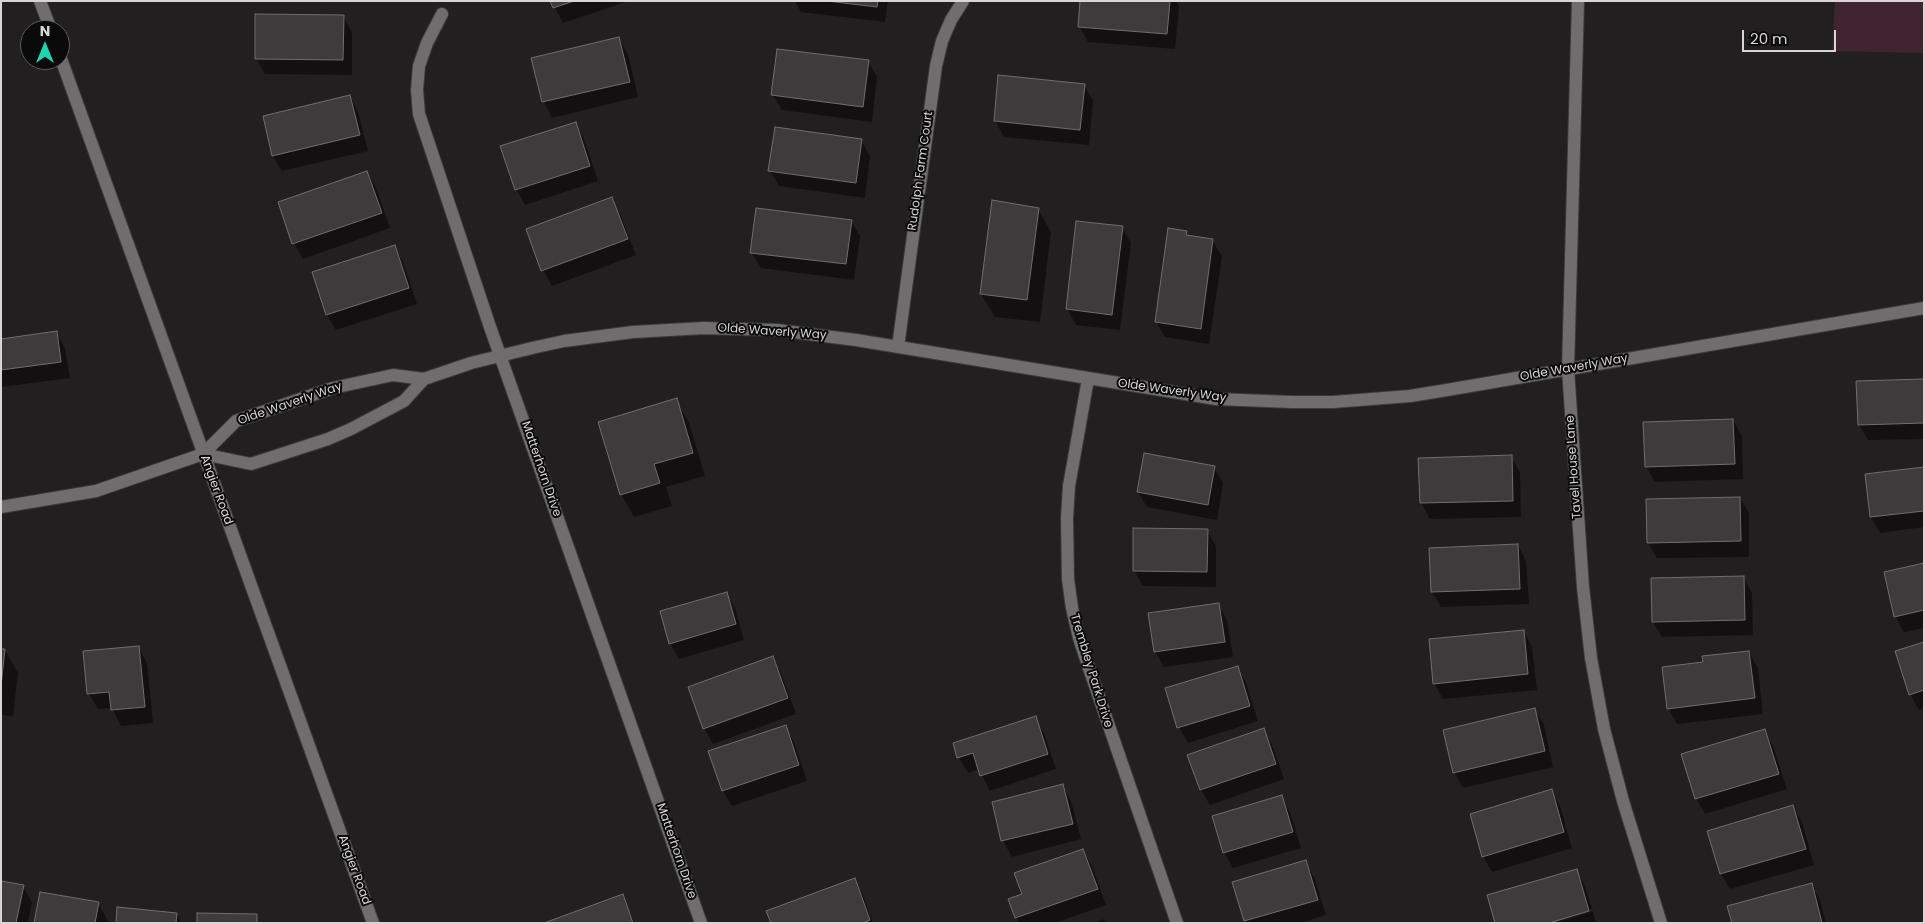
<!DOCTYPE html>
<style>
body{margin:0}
#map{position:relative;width:1925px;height:924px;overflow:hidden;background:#221f21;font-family:Poppins,sans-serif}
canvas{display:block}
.frame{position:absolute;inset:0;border:2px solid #d7d5d6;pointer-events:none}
.north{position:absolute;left:20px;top:20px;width:50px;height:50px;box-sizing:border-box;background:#0b0a0a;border:1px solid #5d5b5c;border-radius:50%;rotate:0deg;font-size:14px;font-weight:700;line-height:20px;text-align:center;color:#d7d5d6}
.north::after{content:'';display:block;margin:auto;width:18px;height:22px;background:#1cd5b1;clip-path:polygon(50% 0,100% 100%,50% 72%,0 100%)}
.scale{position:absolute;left:1742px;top:30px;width:94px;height:22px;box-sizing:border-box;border:2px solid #d7d5d6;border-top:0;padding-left:6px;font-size:15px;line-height:18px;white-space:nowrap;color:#d7d5d6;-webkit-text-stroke:4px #0b0a0a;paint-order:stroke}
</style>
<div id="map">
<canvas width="1925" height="924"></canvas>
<div class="frame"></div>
<div class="north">N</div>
<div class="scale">20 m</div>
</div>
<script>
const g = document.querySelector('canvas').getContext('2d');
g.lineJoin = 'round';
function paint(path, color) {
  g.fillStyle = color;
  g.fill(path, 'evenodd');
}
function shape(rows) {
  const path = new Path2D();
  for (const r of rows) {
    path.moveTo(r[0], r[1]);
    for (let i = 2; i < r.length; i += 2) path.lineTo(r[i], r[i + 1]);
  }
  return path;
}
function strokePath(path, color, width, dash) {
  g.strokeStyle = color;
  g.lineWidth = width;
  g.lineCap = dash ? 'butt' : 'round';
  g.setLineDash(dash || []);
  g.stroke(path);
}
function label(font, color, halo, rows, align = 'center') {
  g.font = font + ' Poppins,sans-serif';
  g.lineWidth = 4;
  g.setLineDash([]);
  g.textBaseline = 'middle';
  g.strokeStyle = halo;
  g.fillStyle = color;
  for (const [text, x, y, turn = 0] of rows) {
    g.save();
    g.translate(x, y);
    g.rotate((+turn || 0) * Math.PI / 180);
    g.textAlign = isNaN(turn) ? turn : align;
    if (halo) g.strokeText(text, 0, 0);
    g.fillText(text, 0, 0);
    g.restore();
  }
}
const green = shape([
 [1835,1,1924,1,1924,53,1832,51]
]);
const shadow = shape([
 [551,1,629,1,563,23],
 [795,1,888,1,885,22,801,12],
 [1081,1,1176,1,1179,6,1175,49,1088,42,1079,26],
 [343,16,352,32,352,75,265,74,256,58],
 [619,39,628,54,638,97,552,118,544,102,533,59],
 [868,61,877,77,872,122,782,110,773,95],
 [1084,85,1093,101,1089,145,1004,137,995,121],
 [350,96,358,112,368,151,282,171,273,156,264,116],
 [575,123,584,139,598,181,525,205,516,189],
 [861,140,870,156,865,198,779,186,770,171],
 [367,172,376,188,390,228,303,259,294,243],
 [611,199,620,214,636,255,552,286,543,270],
 [1038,209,1051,232,1040,322,995,317,981,294],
 [851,221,860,236,854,280,761,268,752,253],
 [1077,222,1122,227,1131,243,1120,330,1076,325,1067,309],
 [1186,232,1189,237,1212,240,1222,256,1209,344,1165,337,1156,322],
 [394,247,403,262,417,304,336,330,327,315,314,273],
 [56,333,65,348,70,378,1,387,1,340],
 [1924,380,1924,439,1868,440,1859,425],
 [676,400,689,423,705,476,666,487,672,506,634,517,621,494],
 [1733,420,1742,436,1743,479,1655,482,1646,466],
 [1511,457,1520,472,1521,517,1430,519,1421,503,1420,459],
 [1214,467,1223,483,1217,520,1147,507,1138,492],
 [1924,468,1924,527,1880,533,1871,517,1866,475],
 [1740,498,1749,513,1749,557,1657,558,1648,543],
 [1207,531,1216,546,1216,587,1143,586,1134,570],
 [1518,545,1526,561,1529,604,1441,607,1432,592],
 [1924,565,1924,628,1904,632,1895,616],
 [1743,577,1752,593,1753,635,1662,637,1653,622],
 [726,593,735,609,744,640,679,659,670,643],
 [1218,604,1227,620,1233,657,1164,667,1155,651],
 [1524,632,1532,647,1537,690,1443,699,1434,683],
 [1924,644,1924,708,1919,710,1910,694],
 [138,647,147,663,153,723,121,726,112,708,98,709,89,694],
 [1,650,5,650,18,673,13,716,1,715],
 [1749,653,1758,668,1763,714,1677,724,1668,708],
 [772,657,781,673,796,714,713,744,704,728],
 [1237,667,1246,683,1258,721,1188,743,1179,727],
 [1535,710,1544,725,1553,767,1463,788,1454,772],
 [1035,718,1044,733,1056,769,990,791,979,769,968,773,959,758,954,744],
 [785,727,794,742,807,781,732,806,723,791,710,752],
 [1263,730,1272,745,1284,779,1210,805,1201,790,1189,756],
 [1764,730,1773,746,1787,789,1705,814,1696,798],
 [1062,785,1071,801,1081,839,1012,857,1003,841,993,803],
 [1551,791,1560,806,1572,848,1492,872,1483,856],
 [1281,796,1290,812,1301,848,1233,868,1224,852],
 [1793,807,1802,822,1814,865,1730,889,1721,874,1709,832],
 [1083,850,1092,866,1106,905,1055,923,1019,923,1009,900,1024,895],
 [1305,861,1314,877,1326,915,1300,923,1246,923,1233,883],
 [1576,870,1585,886,1592,909,1544,923],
 [854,880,863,895,873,923,772,923],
 [1811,885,1820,900,1826,923,1733,923],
 [23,887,32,902,28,923,1,923],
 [622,896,635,923,548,923],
 [98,903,109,923,35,923],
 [1593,911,1596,923,1553,923],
 [176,914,181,923,117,923],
 [1104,919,1106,923,1093,923]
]);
const building = shape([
 [550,1,574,1,553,8,550,1],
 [827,1,878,1,877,7,827,1],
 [1080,1,1170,1,1167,34,1078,27,1080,1],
 [255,14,344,15,343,60,255,59,255,14],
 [619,37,630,82,542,102,531,58,619,37],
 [777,49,869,60,863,107,771,95,777,49],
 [998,75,1085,84,1080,130,994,121,998,75],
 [350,95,360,135,272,156,263,116,350,95],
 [576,122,590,166,515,190,500,146,576,122],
 [775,127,862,139,856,183,768,171,775,127],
 [367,171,382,213,292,244,278,202,367,171],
 [612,197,628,239,541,271,526,229,612,197],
 [992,200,1039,208,1027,300,980,294,992,200],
 [756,208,852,220,846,264,750,253,756,208],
 [1076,221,1123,226,1112,315,1066,309,1076,221],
 [1168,228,1187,231,1186,235,1213,239,1201,329,1155,322,1168,228],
 [395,245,409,288,326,315,312,272,395,245],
 [57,331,61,362,1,370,1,339,57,331],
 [1924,379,1924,423,1858,425,1856,381,1924,379],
 [677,398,693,453,654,464,660,483,620,495,598,422,677,398],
 [1733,419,1735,464,1645,467,1643,422,1733,419],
 [1144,453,1215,466,1208,505,1137,492,1144,453],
 [1512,455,1513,501,1420,503,1418,458,1512,455],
 [1924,467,1924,511,1870,517,1865,474,1924,467],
 [1740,497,1741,541,1647,543,1646,499,1740,497],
 [1133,528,1208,529,1207,572,1133,571,1133,528],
 [1518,544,1520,589,1431,592,1429,548,1518,544],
 [1924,563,1924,610,1894,617,1884,572,1924,563],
 [1744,576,1745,620,1652,622,1651,578,1744,576],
 [727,592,736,624,669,644,660,611,727,592],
 [1219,603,1225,642,1154,652,1148,613,1219,603],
 [1524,630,1528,674,1433,684,1429,639,1524,630],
 [1924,642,1924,690,1909,695,1895,651,1924,642],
 [139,646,145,707,111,710,109,692,87,694,83,651,139,646],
 [1,649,5,649,1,686,1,649],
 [1749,651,1755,698,1667,709,1662,667,1703,662,1702,656,1749,651],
 [773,656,788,698,703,729,688,687,773,656],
 [1238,666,1250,706,1177,728,1165,688,1238,666],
 [1535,708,1545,751,1453,773,1443,730,1535,708],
 [1036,716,1048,754,980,776,973,753,957,758,953,743,1036,716],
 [786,725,799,765,722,791,708,751,786,725],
 [1264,728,1276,764,1200,790,1187,755,1264,728],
 [1765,729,1779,774,1695,799,1681,754,1765,729],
 [1063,784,1073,824,1001,841,992,802,1063,784],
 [1552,789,1564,832,1482,857,1470,814,1552,789],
 [1282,795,1293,832,1223,853,1212,816,1282,795],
 [1793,805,1806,849,1720,874,1707,831,1793,805],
 [1083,849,1098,889,1015,918,1008,899,1022,894,1014,873,1083,849],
 [1306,860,1318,900,1244,921,1232,882,1306,860],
 [1577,869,1589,911,1549,923,1495,923,1487,895,1577,869],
 [855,878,870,920,863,923,771,923,766,911,855,878],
 [1,881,24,885,16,923,1,923,1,881],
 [1812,883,1822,923,1732,923,1727,906,1812,883],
 [40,892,99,902,95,923,34,923,40,892],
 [623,894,633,923,544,923,623,894],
 [117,907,177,913,176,923,116,923,117,907],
 [197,913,257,914,257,923,197,923,197,913]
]);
const minor = shape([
 [40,1,51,30],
 [1578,1,1568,369,1583,587,1591,658,1604,729,1623,801,1661,923],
 [442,14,427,43,419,66,417,90,419,114,490,327,701,923],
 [60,56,373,923],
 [898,347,936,66,942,41,951,20,963,1],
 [1088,379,1069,486,1067,518,1068,579,1072,608,1079,638,1089,668,1177,923],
 [203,454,251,464,328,439,351,429,404,401,424,379],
 [1,507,96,491,203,454,236,421,333,388,393,375,424,379,471,363,532,348,564,341,633,332,704,328,777,330,856,340,1216,399,1292,402,1333,402,1410,396,1447,390,1924,308]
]);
const streetNames = [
 ["Rudolph Farm Court",921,171,-82],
 ["Olde Waverly Way",772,332,4],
 ["Olde Waverly Way",1574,368,-10],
 ["Olde Waverly Way",1172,391,8],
 ["Olde Waverly Way",290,404,-19],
 ["Tavel House Lane",1574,467,-94],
 ["Matterhorn Drive",541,469,71],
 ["Angier Road",216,490,70],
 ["Trembley Park Drive",1091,671,73],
 ["Matterhorn Drive",676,851,71],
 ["Angier Road",354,870,70]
];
paint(green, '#402530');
paint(shadow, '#0007');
paint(building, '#3f3b3c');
strokePath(building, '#716d6f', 1);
strokePath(minor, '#3d3a3b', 14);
strokePath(minor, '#716d6e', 12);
label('12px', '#d7d5d6', '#0b0a0a', streetNames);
</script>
